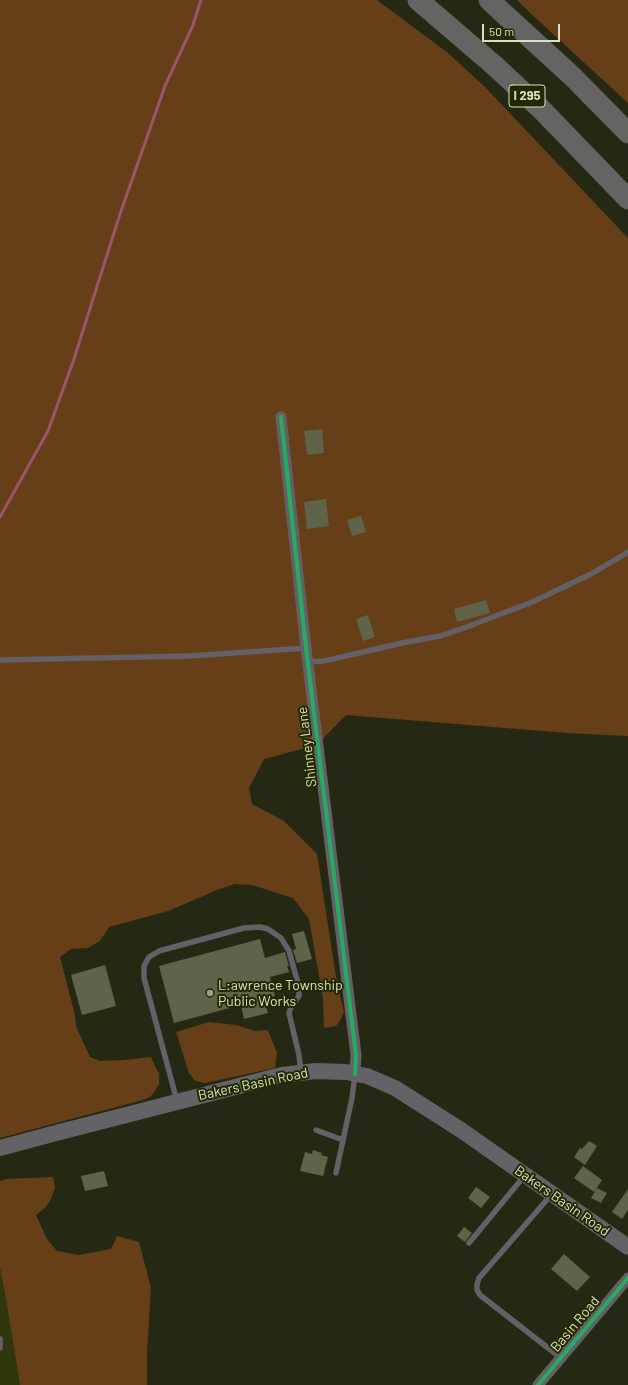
<!DOCTYPE html>
<style>
body{margin:0}
#map{position:relative;width:628px;height:1385px;overflow:hidden;background:#252913;font-family:Barlow,sans-serif}
canvas{display:block}
.scale{position:absolute;left:482px;top:24px;width:78px;height:18px;box-sizing:border-box;border:2px solid #d9e2bc;border-top:0;padding-left:5px;font-size:12px;line-height:14px;white-space:nowrap;color:#d9e2bc;-webkit-text-stroke:3px #222800;paint-order:stroke}
</style>
<div id="map">
<canvas width="628" height="1385"></canvas>
<div class="scale">50 m</div>
</div>
<script>
const g = document.querySelector('canvas').getContext('2d');
g.lineJoin = 'round';
function paint(path, color) {
  g.fillStyle = color;
  g.fill(path, 'evenodd');
}
function shape(rows) {
  const path = new Path2D();
  for (const r of rows) {
    path.moveTo(r[0], r[1]);
    for (let i = 2; i < r.length; i += 2) path.lineTo(r[i], r[i + 1]);
  }
  return path;
}
function strokePath(path, color, width, dash) {
  g.strokeStyle = color;
  g.lineWidth = width;
  g.lineCap = dash ? 'butt' : 'round';
  g.setLineDash(dash || []);
  g.stroke(path);
}
function label(font, color, halo, rows, align = 'center') {
  g.font = font + ' Barlow,sans-serif';
  g.lineWidth = 4;
  g.setLineDash([]);
  g.textBaseline = 'middle';
  g.strokeStyle = halo;
  g.fillStyle = color;
  for (const [text, x, y, turn = 0] of rows) {
    g.save();
    g.translate(x, y);
    g.rotate((+turn || 0) * Math.PI / 180);
    g.textAlign = isNaN(turn) ? turn : align;
    if (halo) g.strokeText(text, 0, 0);
    g.fillText(text, 0, 0);
    g.restore();
  }
}
const built = shape([
 [0,1268,6,1299,20,1385,0,1385]
]);
const green = shape([
 [0,0,377,0,448,53,485,87,628,238,628,736,567,733,346,715,317,745,264,759,249,788,252,804,284,821,317,854,337,983,344,1012,340,1021,336,1026,324,1028,323,998,309,919,293,898,252,885,235,884,217,890,168,911,109,927,100,941,88,948,71,949,60,957,75,1015,76,1026,90,1057,100,1061,124,1060,151,1057,159,1074,159,1084,155,1091,150,1097,143,1100,0,1138],
 [517,0,628,0,628,103,528,11],
 [209,1022,236,1025,255,1031,268,1030,277,1053,275,1068,205,1083,195,1081,189,1073,176,1032],
 [53,1177,55,1188,51,1199,45,1208,36,1215,47,1239,57,1251,79,1255,111,1249,117,1236,139,1242,151,1288,147,1354,147,1385,20,1385,6,1299,0,1268,0,1181,6,1179]
]);
const stream = shape([
 [0,517,48,431,74,359,120,214,165,86,193,25,201,0]
]);
const building = shape([
 [322,429,324,453,307,455,304,431],
 [326,499,329,526,307,529,304,502],
 [361,516,366,532,352,536,347,520],
 [486,600,490,613,457,622,454,609],
 [368,615,375,637,363,641,356,619],
 [304,931,312,959,297,963,293,950,296,949,292,934],
 [260,939,265,958,285,952,289,966,287,966,289,972,270,977,275,996,264,999,268,1013,244,1019,241,1005,174,1023,159,966],
 [105,965,116,1006,82,1015,71,975],
 [589,1141,597,1146,585,1165,574,1157,580,1148,582,1149],
 [313,1150,322,1153,321,1155,328,1157,323,1176,300,1171,305,1152,312,1154],
 [583,1166,602,1180,594,1192,574,1178],
 [104,1171,108,1186,85,1191,81,1176],
 [476,1187,490,1197,481,1208,468,1198],
 [597,1188,607,1193,601,1203,591,1198],
 [628,1189,628,1210,622,1219,612,1212],
 [464,1227,472,1233,465,1242,457,1236],
 [564,1254,590,1277,577,1291,551,1269]
]);
const lane = shape([
 [0,660,190,656,306,648],
 [308,662,324,661,402,643,440,636,464,628,530,603,591,574,628,552],
 [177,1101,144,978,144,966,149,957,159,951,244,928,260,927,268,929,281,938,289,951,299,987,299,996,291,1007,289,1013,299,1055,301,1071],
 [316,1130,343,1140],
 [336,1173,352,1098,355,1074],
 [551,1195,479,1278,477,1284,477,1290,480,1295,561,1358],
 [469,1243,525,1175],
 [0,1339,0,1348]
]);
const street = shape([
 [281,417,306,648,356,1055,355,1074],
 [538,1385,628,1278]
]);
const secondary = shape([
 [0,1148,56,1133,282,1075,316,1071,346,1072,367,1076,395,1088,461,1130,628,1247]
]);
const highway = shape([
 [418,0,495,66,541,109,628,199],
 [489,0,573,77,628,133]
]);
const cycleway = shape([
 [281,417,306,648,356,1055,355,1074],
 [538,1385,628,1278]
]);
const markers = [
 [210,993,4,"#9aa181"]
];
const shields = [
 [527,96,36]
];
const shieldNames = [
 ["I 295",527,96]
];
const streetNames = [
 ["Shinney Lane",307,747,-97],
 ["Bakers Basin Road",253,1084,-12],
 ["Bakers Basin Road",562,1201,35],
 ["Basin Road",575,1324,-50]
];
const poiNames = [
 ["L:awrence Township",218,985],
 ["Public Works",218,1001]
];
paint(built, '#2f370c');
paint(green, '#663f18');
strokePath(stream, '#9d536b', 3);
paint(building, '#5e6349');
strokePath(lane, '#646067', 5.5);
strokePath(street, '#646067', 11);
strokePath(secondary, '#656267', 16);
strokePath(highway, '#666462', 21);
strokePath(cycleway, '#26ab63', 4);
for (const [x, y, r, color] of markers) {
  const dot = new Path2D();
  dot.arc(x, y, r, 0, 2 * Math.PI);
  g.fillStyle = color;
  g.fill(dot);
  strokePath(dot, '#222800', 1.5);
}
for (const [x, y, w] of shields) {
  const box = new Path2D();
  box.roundRect(x - w / 2, y - 11, w, 22, 3);
  g.fillStyle = '#222800';
  g.fill(box);
  strokePath(box, '#d9e2bc', 1);
}
label('bold 13px', '#d9e2bc', null, shieldNames);
label('14px', '#d9e2bc', '#222800', streetNames);
label('14px', '#d9e2bc', '#222800', poiNames, 'left');
</script>
